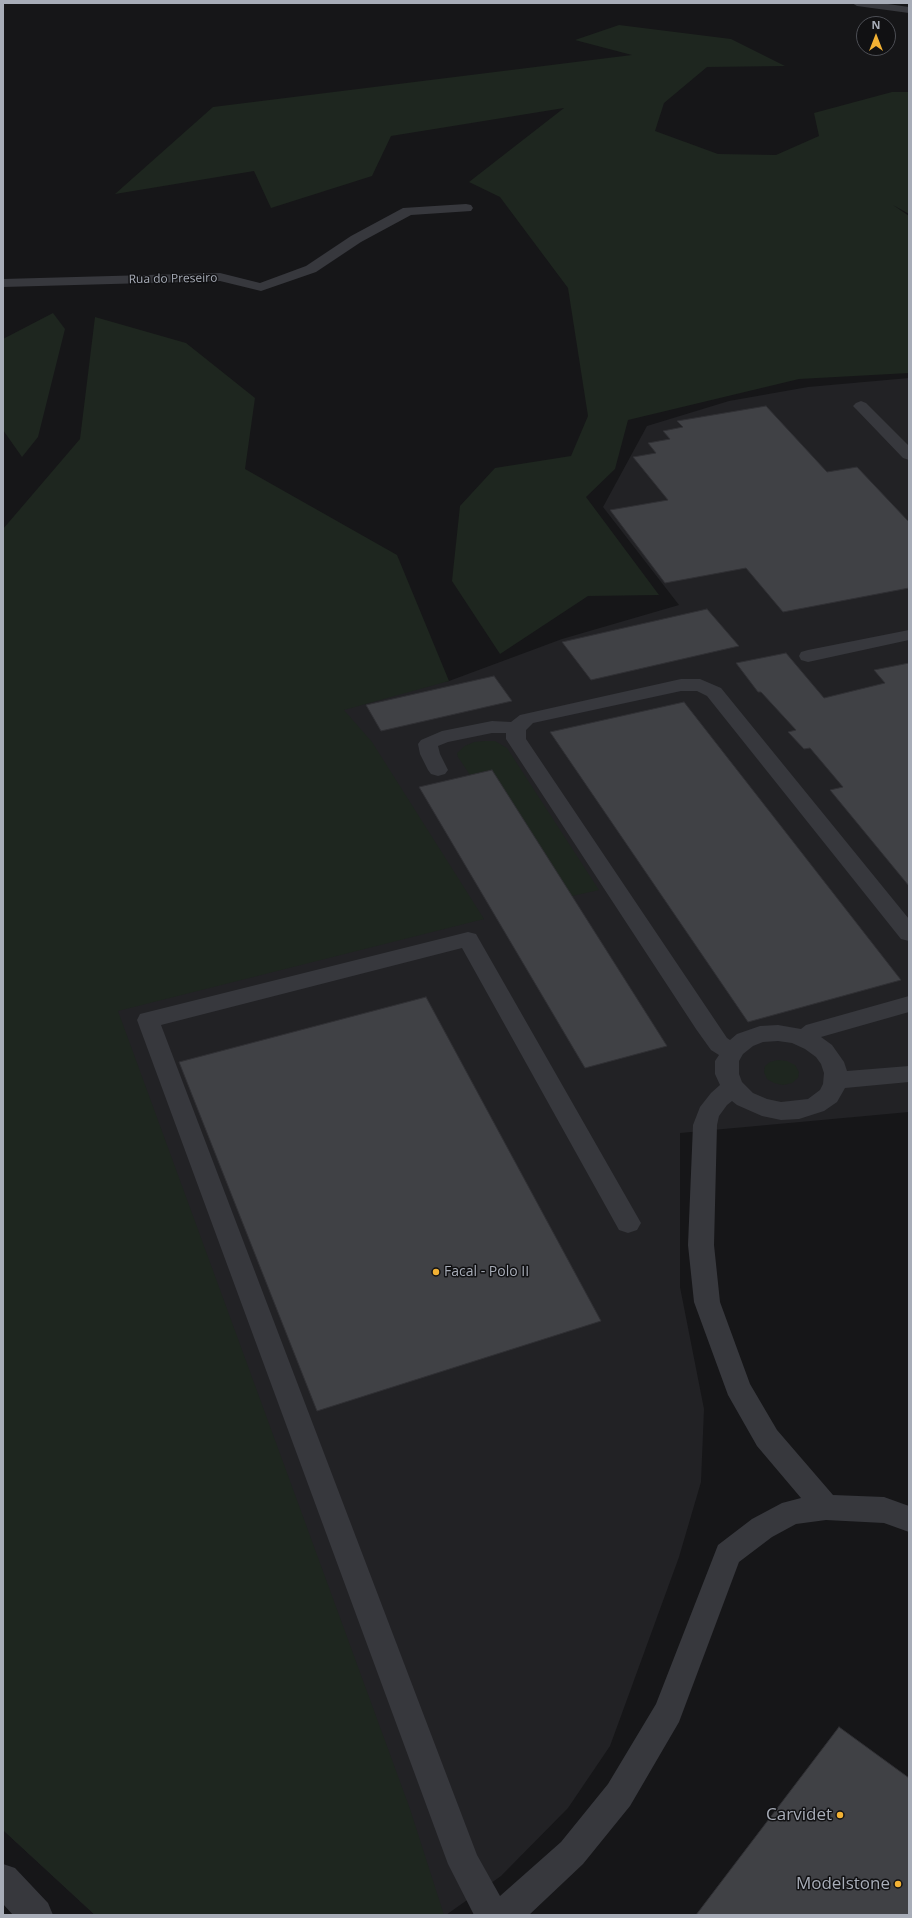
<!DOCTYPE html>
<style>
body{margin:0}
#map{position:relative;width:912px;height:1918px;overflow:hidden;background:#161618;font-family:"Open Sans",sans-serif}
canvas{display:block}
.frame{position:absolute;inset:0;border:4px solid #a8adb8;pointer-events:none}
.north{position:absolute;left:856px;top:16px;width:40px;height:40px;box-sizing:border-box;background:#111113;border:1px solid #4d4f55;border-radius:50%;rotate:0deg;font-size:11px;font-weight:700;line-height:16px;text-align:center;color:#a8adb8}
.north::after{content:'';display:block;margin:auto;width:14px;height:18px;background:#f2b134;clip-path:polygon(50% 0,100% 100%,50% 72%,0 100%)}
</style>
<div id="map">
<canvas width="912" height="1918"></canvas>
<div class="frame"></div>
<div class="north">N</div>
</div>
<script>
const g = document.querySelector('canvas').getContext('2d');
g.lineJoin = 'round';
function paint(path, color) {
  g.fillStyle = color;
  g.fill(path, 'evenodd');
}
function shape(rows) {
  const path = new Path2D();
  for (const r of rows) {
    path.moveTo(r[0], r[1]);
    for (let i = 2; i < r.length; i += 2) path.lineTo(r[i], r[i + 1]);
  }
  return path;
}
function strokePath(path, color, width, dash) {
  g.strokeStyle = color;
  g.lineWidth = width;
  g.lineCap = dash ? 'butt' : 'round';
  g.setLineDash(dash || []);
  g.stroke(path);
}
function label(font, color, halo, rows, align = 'center') {
  g.font = font + ' "Open Sans",sans-serif';
  g.lineWidth = 3;
  g.setLineDash([]);
  g.textBaseline = 'middle';
  g.strokeStyle = halo;
  g.fillStyle = color;
  for (const [text, x, y, turn = 0] of rows) {
    g.save();
    g.translate(x, y);
    g.rotate((+turn || 0) * Math.PI / 180);
    g.textAlign = isNaN(turn) ? turn : align;
    if (halo) g.strokeText(text, 0, 0);
    g.fillText(text, 0, 0);
    g.restore();
  }
}
const built = shape([
 [909,378,909,1112,680,1133,680,1287,704,1409,701,1482,679,1557,610,1746,568,1808,501,1876,446,1915,95,1915,3,1830,3,758,449,681,562,639,679,605,603,507,647,426,729,401,808,387]
]);
const green = shape([
 [619,25,731,39,785,66,707,67,664,103,655,131,718,154,776,155,819,136,814,113,892,92,909,92,909,214,893,205,909,216,909,373,799,379,628,420,615,469,586,497,659,595,588,596,500,654,452,581,460,506,495,468,571,456,588,416,568,288,500,197,469,182,564,108,391,136,372,176,271,208,254,171,115,194,213,107,632,55,575,40],
 [53,313,65,329,38,437,22,457,3,430,3,339],
 [95,317,186,343,255,398,245,469,397,555,449,681,344,710,372,742,484,919,118,1011,410,1809,444,1915,95,1915,3,1830,3,529,80,439],
 [485,741,495,741,507,748,599,890,572,896,492,770,470,775,458,757,457,753,465,746,474,742],
 [778,1060,787,1061,795,1065,799,1072,798,1078,792,1083,783,1085,774,1083,767,1079,764,1072,765,1066,770,1062]
]);
const building = shape([
 [766,406,827,472,857,467,909,522,909,588,783,612,746,568,665,583,610,510,668,500,633,457,656,453,648,443,670,439,663,431,683,427,677,421,766,406],
 [707,609,739,646,591,680,562,642,707,609],
 [786,653,824,698,885,683,874,670,909,663,909,886,830,790,843,787,810,748,804,749,788,732,796,730,761,692,758,692,736,663,786,653],
 [494,676,512,701,381,731,366,705,494,676],
 [684,702,784,830,901,980,748,1022,550,732,684,702],
 [492,770,572,896,667,1046,585,1068,419,787,492,770],
 [426,997,601,1321,317,1411,179,1062,426,997],
 [839,1727,909,1778,909,1915,696,1915,839,1727]
]);
const minor = shape([
 [852,3,881,3,909,7,909,13,857,6,852,3],
 [466,204,471,205,473,208,471,211,411,215,361,242,316,272,261,291,220,281,3,287,3,279,220,273,260,283,306,266,351,236,403,208,466,204],
 [861,401,866,403,909,446,909,460,903,458,856,409,853,406,856,403,861,401],
 [909,630,909,640,808,662,801,660,799,656,801,652,808,650,909,630],
 [681,679,700,679,721,688,909,919,909,941,901,939,707,696,697,691,681,691,533,723,526,730,526,739,727,1038,730,1040,737,1034,760,1026,778,1025,801,1029,806,1025,909,996,909,1012,821,1037,832,1045,844,1062,847,1071,909,1066,909,1082,845,1088,837,1102,824,1111,799,1119,781,1120,762,1116,737,1105,732,1101,727,1105,719,1116,717,1125,714,1245,720,1302,750,1384,777,1430,833,1495,884,1497,909,1506,909,1532,884,1523,826,1520,796,1524,772,1537,739,1562,679,1722,630,1806,583,1864,529,1915,474,1915,448,1864,137,1020,140,1014,468,932,476,934,641,1223,637,1230,628,1233,619,1230,462,948,161,1025,477,1855,500,1896,561,1842,608,1784,656,1704,718,1545,752,1519,782,1503,801,1498,757,1446,728,1395,694,1302,688,1245,693,1125,700,1107,711,1093,720,1085,715,1074,715,1061,719,1055,711,1050,696,1029,506,739,506,733,492,733,448,742,438,746,440,754,448,770,445,774,438,776,431,774,428,770,420,754,418,744,421,740,442,731,492,721,511,722,520,715,681,679],
 [778,1041,792,1043,805,1049,816,1057,821,1064,824,1073,823,1084,820,1090,808,1099,781,1102,767,1099,753,1093,742,1082,739,1074,739,1061,743,1054,753,1046,763,1042,778,1041],
 [3,1864,15,1868,48,1903,53,1915,13,1915,3,1904,3,1864]
]);
const markers = [
 [436,1272,4,"#f2b134"],
 [840,1815,4,"#f2b134"],
 [898,1884,4,"#f2b134"]
];
const farStreetnames = [
 ["Rua do Preseiro",173,279,-1]
];
const poiNames = [
 ["Facal - Polo II",444,1272]
];
const nearPoinames = [
 ["Carvidet",832,1815],
 ["Modelstone",890,1884]
];
paint(built, '#222225');
paint(green, '#1e261f');
paint(building, '#404145');
strokePath(building, '#303034', 1);
paint(minor, '#37383d');
for (const [x, y, r, color] of markers) {
  const dot = new Path2D();
  dot.arc(x, y, r, 0, 2 * Math.PI);
  g.fillStyle = color;
  g.fill(dot);
  strokePath(dot, '#111113', 1.5);
}
label('12px', '#a8adb8', '#111113', farStreetnames);
label('14px', '#a8adb8', '#111113', poiNames, 'left');
label('17px', '#a8adb8', '#111113', nearPoinames, 'right');
</script>
